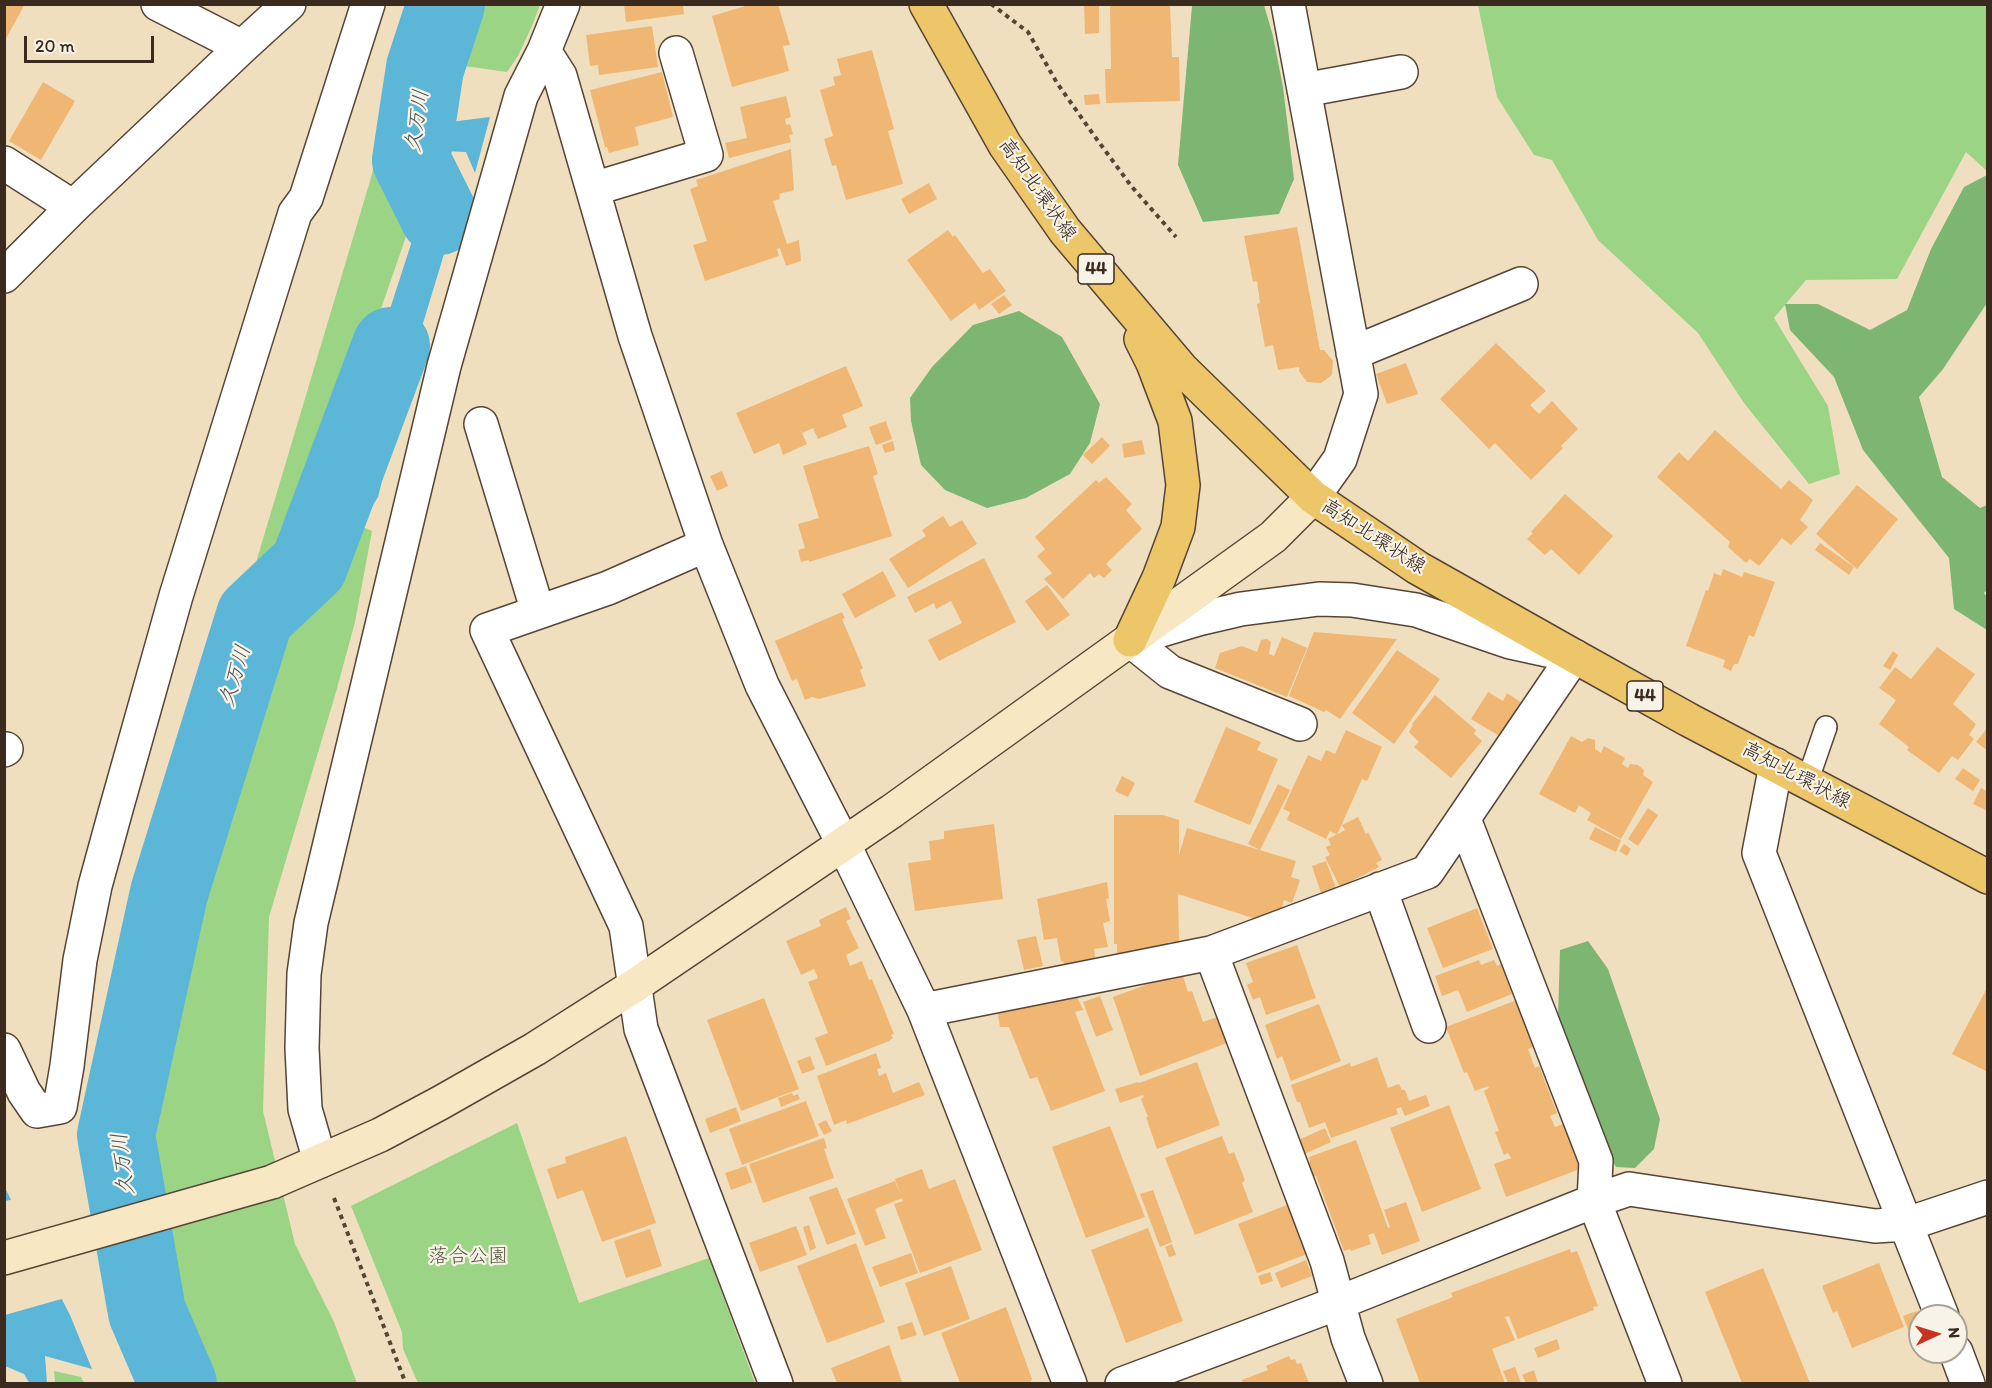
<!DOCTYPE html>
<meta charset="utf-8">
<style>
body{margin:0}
#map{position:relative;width:1992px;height:1388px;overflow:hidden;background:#f0dfbf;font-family:Itim,sans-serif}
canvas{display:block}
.frame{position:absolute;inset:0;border:6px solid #3b2a1e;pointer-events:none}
.north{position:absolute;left:1908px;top:1304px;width:60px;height:60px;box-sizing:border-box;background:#f7f3e8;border:2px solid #aca397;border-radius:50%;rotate:86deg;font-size:16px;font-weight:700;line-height:24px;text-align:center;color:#3b2a1e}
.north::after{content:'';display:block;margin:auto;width:21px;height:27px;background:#c8321e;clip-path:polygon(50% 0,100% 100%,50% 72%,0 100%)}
.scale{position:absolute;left:24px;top:36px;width:130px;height:27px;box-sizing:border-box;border:3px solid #3b2a1e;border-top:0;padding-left:8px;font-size:18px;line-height:21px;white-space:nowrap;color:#3b2a1e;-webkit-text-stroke:4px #f7f3e8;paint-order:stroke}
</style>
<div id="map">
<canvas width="1992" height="1388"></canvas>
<div class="frame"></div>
<div class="north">N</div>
<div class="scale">20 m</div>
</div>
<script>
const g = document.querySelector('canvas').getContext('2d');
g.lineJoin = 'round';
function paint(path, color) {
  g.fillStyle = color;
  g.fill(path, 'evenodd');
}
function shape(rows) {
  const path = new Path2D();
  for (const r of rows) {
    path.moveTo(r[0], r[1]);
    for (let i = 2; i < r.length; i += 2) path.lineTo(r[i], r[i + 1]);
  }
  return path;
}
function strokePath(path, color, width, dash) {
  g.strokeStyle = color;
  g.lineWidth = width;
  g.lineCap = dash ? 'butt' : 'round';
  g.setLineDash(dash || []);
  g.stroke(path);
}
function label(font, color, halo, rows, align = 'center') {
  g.font = font + ' Itim,"Klee One",sans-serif';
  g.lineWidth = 4.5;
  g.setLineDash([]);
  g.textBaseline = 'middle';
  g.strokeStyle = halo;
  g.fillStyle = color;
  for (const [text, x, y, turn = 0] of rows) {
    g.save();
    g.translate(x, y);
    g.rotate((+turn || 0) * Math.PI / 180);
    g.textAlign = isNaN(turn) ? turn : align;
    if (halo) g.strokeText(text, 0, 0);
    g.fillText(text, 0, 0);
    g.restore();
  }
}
const green = shape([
 [466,5,540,5,532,26,518,56,507,72,457,65,452,47],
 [1478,5,1987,5,1987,171,1966,152,1897,279,1806,280,1774,318,1828,406,1840,474,1809,484,1744,403,1698,333,1598,240,1552,160,1534,155,1497,97],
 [395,122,381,168,418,202,341,424,345,447,297,557,257,596,237,626,370,181,385,125],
 [354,462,365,476,369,503,363,518,363,527,372,531,355,622,336,692,269,917,263,1111,295,1244,334,1322,357,1383,201,1383,189,1353,167,1337,154,1278,131,1115,260,648,301,592,332,527],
 [517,1123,579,1303,709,1258,755,1383,418,1383,403,1349,402,1332,351,1206],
 [54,1371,81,1377,84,1383,55,1383]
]);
const forest = shape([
 [1194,4,1264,5,1273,36,1283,87,1294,179,1279,214,1203,222,1178,165,1192,6],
 [1987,175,1987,303,1943,369,1919,397,1942,477,1980,508,1987,505,1988,589,1984,593,1987,597,1987,630,1954,609,1949,558,1863,450,1834,377,1790,330,1785,304,1818,304,1870,330,1907,310,1931,249,1964,187],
 [1019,311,1062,337,1100,404,1090,443,1070,474,1026,498,987,508,945,490,921,465,911,421,910,398,932,367,973,325],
 [1588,941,1608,969,1660,1119,1654,1149,1635,1168,1616,1167,1597,1133,1558,1018,1560,950]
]);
const water = shape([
 [426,5,469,5,449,70,405,67],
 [393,113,442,123,490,117,475,173,466,152,444,151,445,189,461,198,414,353,378,497,370,510,369,478,361,468,347,428,389,312,422,210,408,184,383,179],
 [4,1186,70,1315,92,1369,45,1356,47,1383,30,1384,24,1374,5,1366]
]);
const pier = shape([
 [15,1199,65,1298,5,1315,5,1201]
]);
const river = shape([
 [439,216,411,160,425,68,446,4],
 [178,1384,147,1312,116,1135,169,893,255,616,309,565,391,346]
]);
const building = shape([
 [4,4,25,4,4,42],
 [624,4,683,4,684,14,626,22],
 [752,4,778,4,790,45,783,46,789,71,732,87,712,16],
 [1084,4,1099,4,1099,33,1085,34],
 [1110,4,1170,4,1172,57,1179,57,1180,101,1106,103,1105,69,1111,69],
 [652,26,658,67,599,75,598,65,590,66,586,35],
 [872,50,894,129,888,131,903,184,846,200,836,165,832,166,824,139,833,136,820,90,835,85,833,77,841,75,837,59],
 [662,72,673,117,635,127,639,145,609,153,607,147,605,147,590,90],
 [43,82,75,101,41,160,9,141],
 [1099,94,1100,104,1085,105,1084,95],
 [786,96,791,117,785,119,786,125,790,124,793,134,789,135,791,142,729,158,725,143,747,138,740,107],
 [791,149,794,190,779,194,780,199,773,201,787,244,799,240,801,261,786,266,780,248,777,249,779,256,705,281,693,245,707,241,690,189,698,186,696,180],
 [929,183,937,199,909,214,901,199],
 [1297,227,1320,350,1324,350,1333,361,1332,375,1321,383,1307,382,1299,371,1299,367,1278,370,1273,345,1265,347,1257,304,1260,303,1257,281,1253,282,1244,236],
 [948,230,953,237,955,235,983,273,990,269,1006,291,979,310,975,303,951,321,907,260],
 [1004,295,1012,305,999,314,991,304],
 [1496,343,1546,391,1530,405,1539,414,1552,401,1578,429,1561,446,1563,448,1531,480,1495,443,1489,449,1440,399],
 [1406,363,1418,394,1387,404,1376,374],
 [846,366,863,406,842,415,847,427,818,439,813,428,802,433,807,444,783,455,779,443,754,454,736,413],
 [886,421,892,439,876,445,869,427],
 [1715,430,1781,489,1789,480,1813,500,1800,520,1808,527,1791,545,1782,538,1759,566,1750,559,1746,563,1728,547,1730,542,1657,477,1679,452,1688,461],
 [1102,437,1110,446,1092,464,1083,455],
 [1142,440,1145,454,1124,458,1122,444],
 [893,441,895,450,885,453,882,445],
 [869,446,878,474,873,476,892,536,809,562,809,560,801,562,798,550,805,548,798,524,819,518,803,466],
 [722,471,728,486,717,491,710,476],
 [1106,477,1132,504,1126,510,1142,529,1106,564,1112,570,1104,578,1099,574,1094,578,1090,573,1063,599,1044,579,1052,573,1037,556,1045,549,1035,537,1096,480,1099,483],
 [1857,485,1898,519,1857,569,1816,534],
 [1565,494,1613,536,1579,575,1551,549,1545,555,1527,539,1533,533,1531,532],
 [943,516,950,527,962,520,977,544,908,588,889,559,926,536,922,530],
 [1820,543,1854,567,1849,575,1815,550],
 [984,558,1016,622,939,661,928,640,962,623,951,601,936,609,934,603,915,613,907,597],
 [1723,569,1742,577,1744,572,1775,582,1754,637,1749,635,1738,664,1734,664,1731,671,1723,667,1725,660,1686,646,1706,590,1708,591,1714,573,1721,576],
 [883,571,896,596,855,618,842,594],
 [1047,585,1070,615,1047,631,1025,601],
 [842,612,845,618,842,619,863,668,860,670,866,686,819,699,812,697,805,700,797,679,792,681,775,641],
 [1314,632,1397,639,1340,719,1326,710,1324,712,1289,696],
 [1282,637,1307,648,1287,697,1215,668,1220,653,1242,646,1257,652,1261,640,1267,639,1271,642,1269,654,1274,656],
 [1937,647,1975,674,1953,704,1976,724,1969,735,1974,739,1958,760,1952,756,1939,773,1907,750,1909,747,1879,724,1896,700,1879,688,1895,667,1911,679],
 [1397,650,1440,679,1394,744,1352,713],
 [1893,651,1898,655,1890,670,1883,666],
 [1488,692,1503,701,1507,693,1522,703,1501,737,1471,719],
 [1435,695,1476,730,1474,734,1482,741,1451,778,1414,747,1419,742,1409,732,1413,725,1412,724],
 [1226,727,1261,742,1257,750,1278,759,1250,825,1194,802],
 [1988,727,1988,751,1976,742],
 [1346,730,1382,747,1367,781,1362,779,1337,835,1330,831,1326,839,1287,820,1290,812,1283,809,1308,755,1321,761,1326,750,1335,754],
 [1571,736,1582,742,1588,738,1595,740,1595,749,1601,753,1604,746,1625,758,1622,764,1628,768,1630,764,1638,765,1644,770,1643,775,1653,782,1621,839,1587,820,1591,813,1579,805,1575,813,1539,794],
 [1963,768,1980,780,1973,791,1955,779],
 [1122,776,1135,783,1128,797,1115,791],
 [1278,784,1290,790,1260,850,1248,844],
 [1981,788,1988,792,1988,811,1973,804],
 [1648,808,1658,815,1638,846,1628,839],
 [1114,815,1163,815,1179,820,1179,855,1187,828,1296,861,1291,877,1300,880,1292,903,1284,900,1281,911,1259,920,1178,894,1179,942,1168,942,1168,945,1117,956,1117,944,1114,944],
 [1358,817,1366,834,1368,832,1382,860,1376,863,1379,867,1340,887,1325,857,1330,855,1326,847,1331,845,1328,839,1345,830,1342,825],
 [994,824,1003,899,915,911,908,863,931,860,929,841,944,839,944,831],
 [1595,827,1621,840,1616,852,1589,839],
 [1624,844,1631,849,1627,856,1619,851],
 [1326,861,1336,888,1321,893,1312,866],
 [1107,882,1109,898,1106,899,1110,921,1103,923,1108,947,1094,949,1095,958,1064,964,1063,961,1061,962,1057,938,1044,940,1037,899],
 [846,907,851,919,846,921,859,948,846,955,850,966,862,961,869,980,872,979,894,1034,891,1035,893,1038,889,1041,826,1066,815,1038,828,1033,808,982,818,978,814,969,801,975,786,941,821,926,819,920],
 [1477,908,1493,949,1443,968,1427,928],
 [1036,936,1043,966,1024,970,1017,940],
 [1297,945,1316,998,1266,1015,1260,997,1253,1000,1247,985,1253,982,1246,963],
 [1479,960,1481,965,1494,960,1497,966,1501,964,1512,994,1467,1012,1458,990,1442,996,1435,976],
 [1170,976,1171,980,1183,976,1188,992,1192,991,1203,1022,1217,1017,1227,1043,1140,1076,1113,997],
 [1988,986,1988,1072,1952,1054],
 [1076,994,1083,1010,1075,1012,1105,1091,1051,1111,1037,1077,1030,1079,1009,1027,1000,1027,997,1010],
 [1100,996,1113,1030,1096,1037,1083,1002],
 [764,998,799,1089,741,1111,707,1020],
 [1517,1000,1535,1046,1528,1049,1535,1068,1539,1066,1557,1113,1550,1116,1555,1127,1563,1124,1580,1169,1506,1197,1494,1164,1511,1158,1508,1153,1504,1155,1495,1132,1499,1131,1484,1091,1489,1088,1488,1086,1475,1091,1467,1072,1464,1073,1446,1027],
 [1319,1004,1341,1061,1291,1081,1282,1056,1277,1059,1265,1025],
 [876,1053,881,1068,877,1069,879,1076,886,1073,893,1093,919,1082,925,1095,847,1124,846,1120,834,1125,817,1076],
 [810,1056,815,1069,802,1074,797,1061],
 [1377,1057,1388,1088,1399,1084,1402,1090,1405,1090,1409,1101,1426,1095,1430,1106,1405,1116,1401,1107,1396,1109,1398,1114,1331,1138,1325,1122,1309,1128,1300,1102,1297,1102,1291,1085,1350,1063,1351,1067],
 [1197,1062,1220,1125,1157,1149,1146,1117,1148,1117,1141,1099,1144,1097,1143,1095,1120,1103,1115,1089,1138,1082,1139,1083],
 [792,1093,793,1096,798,1094,800,1099,781,1107,778,1098],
 [806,1101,819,1136,742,1165,729,1129],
 [1449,1105,1481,1189,1422,1212,1390,1128],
 [736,1107,741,1121,710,1133,705,1119],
 [826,1120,832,1131,824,1135,818,1124],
 [1110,1126,1145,1217,1086,1238,1052,1147],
 [1325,1128,1331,1142,1302,1155,1296,1141],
 [626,1136,656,1223,602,1242,583,1190,557,1199,547,1169,566,1163,565,1157],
 [1222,1136,1229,1154,1234,1152,1245,1180,1242,1183,1253,1212,1195,1235,1165,1158],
 [824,1138,827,1148,824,1149,834,1178,763,1203,749,1164],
 [1356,1140,1388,1228,1390,1227,1384,1210,1406,1202,1420,1241,1382,1255,1374,1233,1368,1235,1371,1244,1351,1251,1350,1249,1344,1251,1316,1176,1309,1178,1305,1164,1310,1162,1309,1157],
 [746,1166,752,1182,731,1190,725,1173],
 [922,1169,929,1189,955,1179,982,1250,920,1273,894,1204,903,1201,895,1179],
 [895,1181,902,1198,875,1209,886,1238,865,1246,847,1199],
 [837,1187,856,1234,827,1245,809,1197],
 [1153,1190,1172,1242,1160,1247,1140,1194],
 [1287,1205,1307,1254,1257,1273,1238,1224],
 [809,1225,816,1248,810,1251,803,1227],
 [796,1226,807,1255,760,1272,749,1243],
 [1148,1228,1183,1321,1126,1343,1091,1250],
 [650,1229,662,1266,626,1278,614,1241],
 [856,1243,885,1322,827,1343,797,1266],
 [1172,1244,1176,1255,1169,1257,1165,1247],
 [1570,1249,1571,1253,1577,1251,1598,1306,1593,1307,1594,1310,1518,1339,1509,1316,1505,1317,1515,1340,1492,1349,1505,1383,1420,1383,1396,1319,1453,1297,1451,1293],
 [911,1253,918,1273,880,1287,872,1267],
 [1306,1260,1312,1276,1281,1288,1275,1273],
 [1879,1263,1904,1327,1852,1348,1837,1311,1833,1313,1822,1286],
 [951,1266,970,1319,924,1336,905,1283],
 [1763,1268,1810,1383,1742,1383,1705,1292],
 [1270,1272,1273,1281,1261,1285,1258,1276],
 [1006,1307,1032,1379,1030,1383,960,1383,941,1333],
 [1917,1311,1920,1324,1908,1329,1903,1316],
 [912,1322,917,1335,901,1340,897,1327],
 [1557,1339,1560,1349,1538,1358,1534,1348],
 [889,1345,902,1382,898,1383,837,1383,831,1368],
 [1289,1356,1291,1360,1295,1359,1297,1364,1301,1363,1309,1383,1243,1383,1242,1380,1268,1370,1266,1366],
 [1515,1367,1521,1383,1508,1383,1503,1371],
 [1534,1370,1538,1383,1526,1383,1522,1375]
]);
const path = shape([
 [991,4,1028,32,1057,83,1093,134,1132,187,1176,237],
 [334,1198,406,1384]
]);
const lane = shape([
 [1807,782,1826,727]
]);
const street = shape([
 [158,4,242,47],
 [1288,4,1361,394,1340,459,1313,497],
 [544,51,560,76,635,336,706,545,762,685,843,843,924,1010,1070,1384],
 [1304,90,1401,72],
 [4,163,73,207],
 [593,189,706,155,676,53],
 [4,276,73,207,242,47,289,4],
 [1353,353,1521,284],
 [481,424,538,612],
 [706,545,608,588,487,630,626,926,641,1029,776,1384],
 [1130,640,1170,672,1300,724],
 [4,750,6,749],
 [1776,765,1759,853,1942,1316],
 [1464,819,1596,1161,1594,1201,1665,1384],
 [1380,889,1429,1026],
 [1211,953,1327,1261,1348,1338,1366,1384],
 [924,1010,1211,953,1427,872,1574,656,1510,642,1416,610,1352,600,1319,599,1241,609,1198,619,1138,637],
 [4,1050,24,1092,37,1111,60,1107,67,1066,80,960,95,886,115,813,176,596,295,213,306,198,368,4],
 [320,1161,305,1109,302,1048,304,974,311,923,444,366,521,96,544,51,563,4],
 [1956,1352,1968,1384],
 [1122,1384,1338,1303,1594,1201,1629,1189,1875,1226,1907,1224,1988,1197]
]);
const secondary = shape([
 [4,1258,272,1182,380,1135,440,1103,535,1049,634,986,892,811,1273,537,1313,497]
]);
const primary = shape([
 [926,4,1005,145,1065,231,1181,368,1313,497,1418,568,1574,656,1689,720,1988,877],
 [1130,640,1159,578,1178,527,1183,485,1175,421,1153,363,1141,339]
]);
const shields = [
 [1096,269,36],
 [1645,696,36]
];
const shieldNames = [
 ["44",1096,269],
 ["44",1645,696]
];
const streetNames = [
 ["高知北環状線",1037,190,55],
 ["高知北環状線",1373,537,33],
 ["高知北環状線",1796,776,28]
];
const parkNames = [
 ["落合公園",468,1257]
];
const waterNames = [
 ["久万川",418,121,-82],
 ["久万川",236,676,-73],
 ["久万川",124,1164,-97]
];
paint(green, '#9cd486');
paint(forest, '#7db673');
paint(water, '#5bb6d8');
paint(pier, '#f0dfbf');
strokePath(river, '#5bb6d8', 78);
paint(building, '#f0b673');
strokePath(lane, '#564536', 24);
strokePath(street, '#564536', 36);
strokePath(secondary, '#564536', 36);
strokePath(primary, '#564536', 36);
strokePath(path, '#564536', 4, [4.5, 4.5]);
strokePath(lane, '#fff', 21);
strokePath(street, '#fff', 33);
strokePath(secondary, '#f7e8c3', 33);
strokePath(primary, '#ecc669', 33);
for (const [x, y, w] of shields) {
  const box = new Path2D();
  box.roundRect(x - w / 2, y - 15, w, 30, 4.5);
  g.fillStyle = '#f7f3e8';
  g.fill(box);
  strokePath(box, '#3b2a1e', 1.5);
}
label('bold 18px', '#3b2a1e', null, shieldNames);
label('20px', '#3b2a1e', '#f7f3e8', streetNames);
label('20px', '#535438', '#f7f3e8', parkNames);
label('italic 21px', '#455456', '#f7f3e8', waterNames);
</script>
